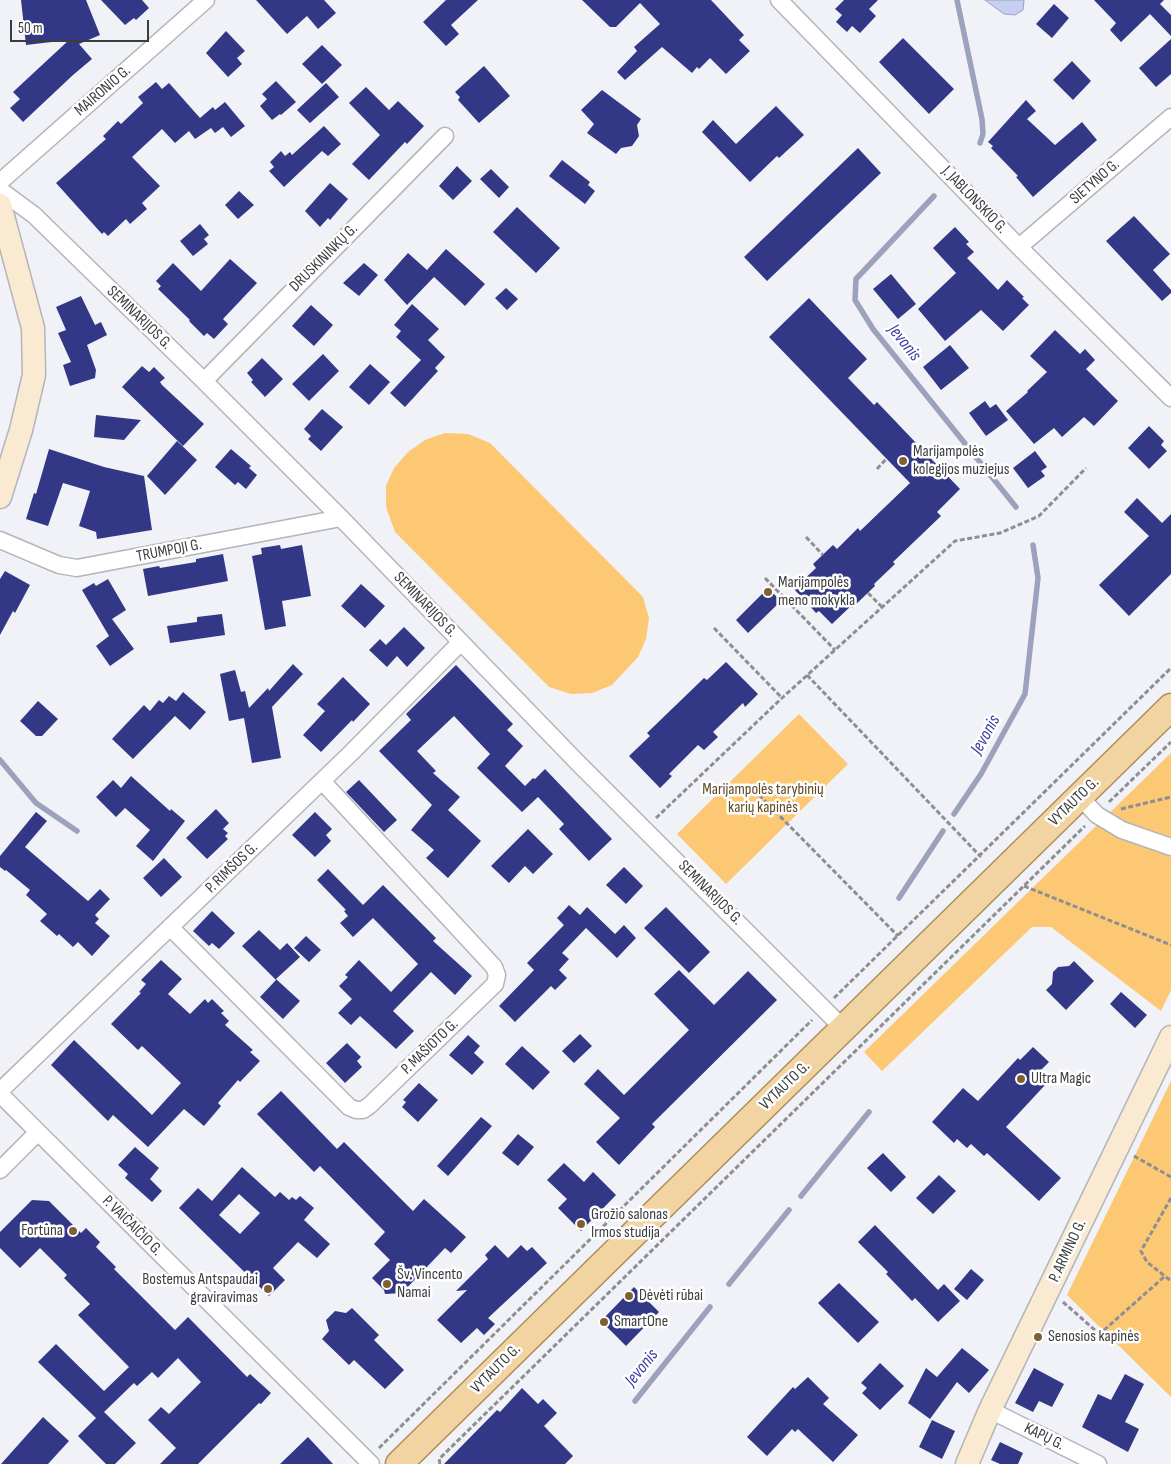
<!DOCTYPE html>
<meta charset="utf-8">
<style>
body{margin:0}
#map{position:relative;width:1171px;height:1464px;overflow:hidden;background:#f0f2f8;font-family:"Sofia Sans Condensed",sans-serif}
canvas{display:block}
.scale{position:absolute;left:10px;top:20px;width:139px;height:22px;box-sizing:border-box;border:2px solid #3b3c3e;border-top:0;padding-left:6px;font-size:15px;line-height:18px;white-space:nowrap;color:#3b3c3e;-webkit-text-stroke:4px #fff;paint-order:stroke}
</style>
<div id="map">
<canvas width="1171" height="1464"></canvas>
<div class="scale">50 m</div>
</div>
<script>
const g = document.querySelector('canvas').getContext('2d');
g.lineJoin = 'round';
function paint(path, color) {
  g.fillStyle = color;
  g.fill(path, 'evenodd');
}
function shape(rows) {
  const path = new Path2D();
  for (const r of rows) {
    path.moveTo(r[0], r[1]);
    for (let i = 2; i < r.length; i += 2) path.lineTo(r[i], r[i + 1]);
  }
  return path;
}
function strokePath(path, color, width, dash) {
  g.strokeStyle = color;
  g.lineWidth = width;
  g.lineCap = dash ? 'butt' : 'round';
  g.setLineDash(dash || []);
  g.stroke(path);
}
function label(font, color, halo, rows, align = 'center') {
  g.font = font + ' "Sofia Sans Condensed",sans-serif';
  g.lineWidth = 5;
  g.setLineDash([]);
  g.textBaseline = 'middle';
  g.strokeStyle = halo;
  g.fillStyle = color;
  for (const [text, x, y, turn = 0] of rows) {
    g.save();
    g.translate(x, y);
    g.rotate((+turn || 0) * Math.PI / 180);
    g.textAlign = isNaN(turn) ? turn : align;
    if (halo) g.strokeText(text, 0, 0);
    g.fillText(text, 0, 0);
    g.restore();
  }
}
const green = shape([
 [445,433,468,434,490,443,643,597,649,618,646,639,638,657,612,685,592,693,571,694,549,687,395,532,386,507,386,486,394,468,408,452,425,440],
 [799,714,848,764,726,884,677,834],
 [1171,753,1171,990,1161,1011,1051,927,1032,927,882,1071,864,1052],
 [1171,1081,1171,1397,1067,1295]
]);
const water = shape([
 [985,0,1024,0,1023,10,1015,15,1004,14,985,0]
]);
const stream = shape([
 [957,0,982,119,983,134,980,143],
 [934,196,856,279,855,300,873,329,1016,507],
 [0,760,36,803,77,831],
 [954,814,981,774,1025,694,1038,578,1033,545],
 [899,898,943,831],
 [801,1196,869,1112],
 [729,1284,789,1210],
 [635,1401,710,1307]
]);
const building = shape([
 [21,0,86,0,100,35,79,44,92,59,73,75,23,122,10,108,20,99,13,92,69,40,26,45],
 [101,0,142,0,149,8,136,20,134,18,125,25],
 [256,0,324,0,336,13,318,29,307,16,287,34],
 [446,0,478,0,451,25,459,34,446,46,423,22],
 [582,0,711,0,744,35,739,40,750,51,726,74,710,58,699,69,697,67,692,73,662,47,625,80,617,72,637,51,634,47,660,24,640,3,616,27,610,27],
 [844,0,878,0,869,9,876,16,860,33,852,26,847,32,836,22,842,15,835,9],
 [1094,0,1164,0,1160,4,1171,15,1171,36,1150,14,1121,42,1110,30,1116,23],
 [1054,4,1069,18,1052,38,1036,24],
 [226,31,245,51,237,58,242,64,228,77,206,53],
 [903,38,954,89,929,114,879,62],
 [1171,39,1171,74,1156,87,1139,68],
 [322,45,342,65,322,84,302,64],
 [1072,61,1091,81,1073,100,1053,80],
 [484,66,510,96,479,123,458,100,460,97,455,92],
 [276,81,296,102,281,115,280,114,272,120,260,106,267,99,262,94],
 [156,82,162,89,169,83,200,118,213,107,215,110,225,102,245,126,231,137,223,127,215,133,211,128,195,139,189,131,175,143,162,129,132,157,160,186,142,203,147,209,130,224,126,219,108,236,104,232,102,234,56,183,106,139,103,136,118,121,121,124,143,103,138,97],
 [326,83,339,97,310,123,297,110],
 [366,87,389,110,398,101,424,126,407,144,405,142,369,180,352,164,380,135,349,103],
 [602,90,641,119,637,125,639,136,632,146,621,148,616,154,587,133,594,124,581,110],
 [1026,100,1036,111,1027,119,1055,145,1082,122,1097,140,1033,197,1016,177,1018,176,991,148,993,146,988,142],
 [776,106,804,135,779,158,777,156,750,182,702,132,713,120,736,144],
 [324,126,341,144,328,156,322,151,284,187,269,171,274,167,270,162,281,151,285,156,290,152,292,155],
 [858,148,881,173,767,281,744,257],
 [562,160,590,182,588,185,595,191,585,204,549,176],
 [457,166,472,181,453,200,439,186],
 [491,169,509,187,499,198,480,179],
 [330,183,348,199,330,220,328,218,320,227,305,211],
 [239,191,254,205,238,219,225,205],
 [517,207,560,248,536,273,493,232],
 [1134,216,1170,254,1153,270,1171,290,1171,293,1162,301,1106,241],
 [200,224,209,235,204,239,208,244,193,256,180,241],
 [955,227,969,242,966,244,974,252,967,258,998,290,1007,280,1024,297,1022,298,1029,305,1003,331,981,310,945,341,918,309,956,273,933,248],
 [446,249,485,284,465,306,434,277,407,305,384,280,408,253,427,270],
 [230,259,257,283,223,319,228,324,214,339,207,333,204,336,189,321,190,320,158,289,161,286,156,281,173,263,201,291],
 [364,263,378,275,359,296,343,283],
 [891,274,916,304,898,319,873,289],
 [506,288,518,299,507,310,495,298],
 [81,296,95,325,101,322,107,335,87,345,96,370,95,378,70,386,63,365,71,362,58,333,66,330,56,307],
 [809,298,867,359,848,378,874,405,877,402,960,489,937,512,941,516,893,562,895,564,874,584,875,586,852,608,851,606,832,624,819,611,816,613,794,589,816,568,813,564,833,545,837,549,858,528,860,531,910,483,769,337],
 [412,304,439,329,428,340,445,357,435,368,438,371,405,407,390,393,421,360,396,337,401,331,394,325],
 [311,305,333,325,314,346,292,326],
 [1055,330,1080,354,1085,349,1095,360,1086,369,1118,401,1094,426,1084,417,1062,437,1054,428,1034,444,1006,411,1028,392,1027,391,1047,372,1030,356],
 [950,345,969,368,941,390,923,367],
 [323,354,339,371,309,401,292,384],
 [262,358,283,379,265,397,251,382,253,380,247,373],
 [370,364,390,382,369,405,349,387],
 [142,366,149,372,154,367,165,378,160,382,162,385,204,424,183,446,122,387],
 [985,401,990,408,996,404,1008,420,986,436,969,413],
 [322,409,343,427,321,451,308,439,311,436,304,429],
 [96,415,141,420,124,440,94,437],
 [1149,426,1164,441,1161,445,1167,451,1149,469,1128,448],
 [177,441,197,460,165,495,147,476],
 [49,449,104,467,144,476,152,530,97,539,96,532,79,526,90,491,63,483,48,526,26,519,34,493,36,494],
 [231,449,251,466,249,468,257,475,246,489,238,482,235,485,215,467],
 [1035,451,1047,467,1041,471,1045,476,1028,488,1013,468],
 [1137,498,1162,523,1171,514,1171,574,1129,616,1099,585,1149,536,1124,512],
 [280,545,281,549,302,545,311,596,282,601,286,626,265,630,252,556,262,554,261,548],
 [223,554,228,581,148,596,143,569,159,566,160,568,196,562,196,559],
 [5,571,30,585,15,613,13,611,0,635,0,579],
 [108,579,126,610,112,619,134,649,110,666,96,646,109,636,82,590,94,583,96,586],
 [361,584,385,606,365,628,341,606],
 [768,588,781,601,748,633,736,620],
 [222,614,225,635,170,643,167,626,197,622,197,617],
 [404,627,425,648,407,667,397,656,387,667,369,650,380,639,386,645],
 [726,662,758,694,745,707,743,703,713,732,718,737,704,750,698,745,669,774,672,776,660,788,629,756,650,736,647,733,704,678,707,680],
 [293,664,303,674,272,707,281,758,252,763,244,718,229,721,220,674,235,670,241,692,245,691,249,708,268,688,269,691],
 [456,665,513,724,507,730,523,746,505,766,525,786,533,778,535,779,545,769,612,839,589,861,559,829,564,824,538,797,522,812,477,768,490,754,454,716,417,751,436,771,433,773,460,797,448,810,481,841,448,878,426,858,434,850,411,830,432,805,379,751,411,720,406,714],
 [343,677,370,704,353,722,352,720,321,752,303,735,325,711,317,704],
 [183,692,206,712,190,730,175,716,133,759,112,739,144,705,150,711,159,700,163,703,169,696,176,701],
 [38,701,58,719,42,736,36,736,20,721],
 [131,776,170,811,171,809,185,821,153,861,136,846,150,830,125,808,116,817,96,797,113,780,121,788],
 [359,780,397,820,384,832,346,792],
 [216,809,229,823,223,829,228,833,225,836,228,839,207,859,186,838],
 [36,812,47,821,25,847,88,901,100,889,110,899,95,915,99,919,95,923,110,936,92,956,78,942,73,947,59,934,57,936,40,921,47,914,26,895,30,890,6,870,5,871,0,867,0,856],
 [315,812,332,829,326,835,331,841,315,857,292,835],
 [528,829,553,854,533,874,525,866,509,883,491,866],
 [164,858,182,877,161,897,143,878],
 [624,867,643,886,626,904,606,885],
 [328,869,363,905,383,885,436,938,433,941,472,976,455,995,431,972,393,1011,414,1031,396,1049,360,1016,351,1025,338,1013,352,999,339,986,348,977,345,975,359,960,391,992,418,964,373,918,353,937,340,923,348,916,344,911,346,910,317,880],
 [569,905,580,915,587,907,615,934,624,925,636,938,617,958,586,928,562,953,569,959,559,970,567,978,555,990,551,986,515,1022,499,1006,534,970,527,963,564,925,557,918],
 [666,907,710,952,689,973,644,928],
 [212,911,235,933,219,949,212,943,209,946,193,931],
 [259,930,280,950,287,943,300,957,276,979,300,1001,283,1019,260,997,276,980,242,946],
 [306,936,321,950,309,962,294,948],
 [161,960,182,979,168,994,190,1014,205,999,208,1003,212,999,224,1011,221,1013,229,1021,225,1025,253,1050,250,1052,260,1061,240,1082,238,1080,218,1103,221,1106,204,1126,184,1109,148,1147,113,1115,108,1121,51,1065,74,1040,152,1115,181,1083,142,1046,138,1050,111,1024,141,993,139,992,146,984,141,980],
 [1074,961,1094,981,1066,1010,1046,990,1052,984,1053,972,1058,967,1069,966],
 [679,970,714,1005,748,971,777,1000,652,1124,655,1127,619,1165,596,1142,620,1118,584,1084,598,1069,624,1095,689,1030,654,994],
 [1121,992,1147,1015,1135,1028,1110,1004],
 [580,1034,592,1046,574,1063,562,1051],
 [468,1035,480,1046,474,1053,484,1062,472,1075,449,1055],
 [347,1043,361,1057,357,1061,362,1067,345,1083,326,1063],
 [522,1046,550,1072,533,1090,505,1064],
 [1033,1047,1049,1062,1036,1075,1046,1084,1006,1127,1061,1178,1039,1201,987,1153,984,1156,971,1144,967,1148,957,1139,954,1143,932,1122,963,1088,978,1101,1018,1058,1020,1060],
 [419,1083,438,1100,418,1122,402,1107,406,1102,403,1100],
 [281,1091,337,1149,344,1142,413,1211,424,1199,466,1237,451,1253,445,1248,402,1293,385,1294,384,1290,372,1278,390,1260,374,1244,385,1232,320,1166,314,1172,257,1114],
 [481,1117,492,1126,448,1176,437,1166],
 [518,1134,534,1147,518,1166,502,1153],
 [135,1147,159,1168,150,1179,162,1191,152,1202,125,1178,128,1174,118,1165],
 [883,1153,906,1177,891,1192,867,1168],
 [564,1163,584,1182,593,1172,616,1195,581,1231,558,1208,567,1199,547,1180],
 [242,1167,275,1197,280,1192,289,1200,292,1197,296,1200,300,1196,314,1208,304,1220,330,1244,317,1258,298,1242,273,1268,285,1280,269,1296,179,1208,198,1188,212,1201],
 [239,1194,260,1213,240,1234,219,1215],
 [939,1175,956,1191,933,1214,916,1198],
 [32,1200,49,1201,81,1233,86,1228,100,1242,96,1247,116,1267,114,1269,175,1330,188,1317,247,1377,250,1374,271,1393,261,1404,259,1403,198,1464,160,1464,176,1448,148,1420,161,1407,169,1414,201,1382,178,1358,158,1378,152,1372,137,1386,134,1383,104,1412,136,1443,115,1464,106,1464,78,1436,96,1418,38,1362,56,1344,104,1391,129,1367,78,1315,90,1304,64,1278,67,1275,40,1248,20,1268,0,1248,0,1232],
 [875,1225,938,1290,944,1284,960,1301,938,1322,915,1298,912,1301,886,1274,888,1272,858,1242],
 [495,1245,508,1258,521,1245,527,1251,532,1247,547,1263,488,1318,495,1324,484,1335,477,1328,461,1343,437,1320,467,1290,456,1291,488,1259,485,1255],
 [971,1269,984,1280,967,1300,954,1289],
 [839,1283,879,1322,858,1343,818,1303],
 [634,1287,659,1312,626,1346,601,1321],
 [352,1308,379,1335,374,1340,404,1370,385,1389,354,1360,349,1365,322,1339,329,1331,326,1320,335,1311,346,1313],
 [962,1348,989,1370,969,1393,957,1382,930,1419,908,1403,926,1368,937,1377],
 [880,1363,904,1386,880,1410,862,1393,867,1388,861,1383],
 [1034,1368,1064,1384,1052,1407,1039,1401,1033,1412,1015,1403],
 [1125,1374,1144,1384,1125,1422,1139,1429,1128,1452,1082,1427,1098,1394,1111,1400],
 [808,1377,829,1398,823,1404,858,1435,833,1462,798,1429,795,1432,792,1429,767,1456,747,1437,793,1387,795,1389],
 [522,1388,538,1404,543,1399,557,1413,544,1426,573,1456,565,1464,444,1464,497,1410,500,1412],
 [43,1417,69,1441,48,1464,1,1464],
 [932,1420,955,1431,942,1459,919,1447],
 [308,1437,333,1464,280,1464],
 [1000,1442,1023,1453,1018,1464,1000,1464,991,1460]
]);
const path = shape([
 [877,469,886,459],
 [806,537,823,555],
 [765,578,835,650],
 [868,593,882,607],
 [714,628,782,698],
 [807,675,981,857],
 [759,795,898,936],
 [1109,802,1171,742],
 [1121,809,1171,797],
 [656,818,782,698,955,541,1000,533,1039,516,1086,468],
 [1024,886,1171,945],
 [834,998,1171,668],
 [1134,1156,1171,1177],
 [1171,1198,1141,1251,1147,1262,1171,1281],
 [1063,1302,1096,1331,1099,1332,1103,1331,1165,1276],
 [379,1448,812,1020],
 [440,1464,439,1459,1085,826]
]);
const street = shape([
 [779,0,1019,247,1171,398],
 [0,182,206,0],
 [0,190,34,215,204,381,341,518,578,763,843,1028],
 [1019,247,1171,117],
 [204,381,445,136],
 [0,540,59,565,77,568,341,518],
 [1079,796,1097,815,1122,830,1171,847],
 [170,927,349,1107,356,1110,363,1110,370,1105,495,984,497,975,494,967,322,781],
 [0,1091,351,753,461,642],
 [0,1094,371,1464],
 [0,1170,38,1132],
 [990,1410,1098,1464]
]);
const secondary = shape([
 [0,205,33,328,34,375,21,430,0,497],
 [967,1464,990,1410,1171,1037]
]);
const primary = shape([
 [399,1464,1171,707]
]);
const markers = [
 [903,461,5,"#7d6134"],
 [768,592,5,"#7d6134"],
 [1021,1079,5,"#7d6134"],
 [581,1224,5,"#7d6134"],
 [73,1231,5,"#7d6134"],
 [387,1284,5,"#7d6134"],
 [268,1289,5,"#7d6134"],
 [629,1296,5,"#7d6134"],
 [604,1322,5,"#7d6134"],
 [1038,1337,5,"#7d6134"]
];
const streetNames = [
 ["MAIRONIO G.",103,91,-41],
 ["SIETYNO G.",1095,182,-41],
 ["J. JABLONSKIO G.",974,200,46],
 ["DRUSKININKŲ G.",324,258,-45],
 ["SEMINARIJOS G.",139,318,44],
 ["TRUMPOJI G.",169,551,-11],
 ["SEMINARIJOS G.",425,605,46],
 ["VYTAUTO G.",1074,802,-44],
 ["P. RIMŠOS G.",232,868,-44],
 ["SEMINARIJOS G.",710,893,45],
 ["P. MAŠIOTO G.",430,1047,-44],
 ["VYTAUTO G.",785,1086,-44],
 ["P. VAIČAIČIO G.",132,1226,45],
 ["P. ARMINO G.",1068,1251,-65],
 ["VYTAUTO G.",496,1369,-45],
 ["KAPŲ G.",1044,1437,26]
];
const poiNames = [
 ["Marijampolės",913,452],
 ["kolegijos muziejus",913,470],
 ["Marijampolės",778,583],
 ["meno mokykla",778,601],
 ["Ultra Magic",1031,1079],
 ["Grožio salonas",591,1215],
 ["Irmos studija",591,1233],
 ["Fortūna",63,1231,"right"],
 ["Šv. Vincento",397,1275],
 ["Namai",397,1293],
 ["Bostemus Antspaudai",258,1280,"right"],
 ["graviravimas",258,1298,"right"],
 ["Dėvėti rūbai",639,1296],
 ["SmartOne",614,1322],
 ["Senosios kapinės",1048,1337]
];
const parkNames = [
 ["Marijampolės tarybinių",763,790],
 ["karių kapinės",763,808]
];
const waterNames = [
 ["Jevonis",904,343,51],
 ["Jevonis",986,735,-61],
 ["Jevonis",642,1368,-51]
];
paint(green, '#fcc873');
paint(water, '#c6cef2');
strokePath(water, '#9ca2bc', 1);
strokePath(stream, '#9ca2bc', 5.5);
paint(building, '#333886');
strokePath(street, '#b3b5ba', 19);
strokePath(secondary, '#b3b5ba', 25);
strokePath(primary, '#ad8d58', 29);
strokePath(path, '#8e8f93', 3, [5, 2.5]);
strokePath(street, '#fff', 16);
strokePath(secondary, '#f9ead1', 22);
strokePath(primary, '#f2d4a3', 26);
for (const [x, y, r, color] of markers) {
  const dot = new Path2D();
  dot.arc(x, y, r, 0, 2 * Math.PI);
  g.fillStyle = color;
  g.fill(dot);
  strokePath(dot, '#fff', 2);
}
label('16px', '#3b3c3e', '#fff', streetNames);
label('16px', '#3b3c3e', '#fff', poiNames, 'left');
label('16px', '#614a23', '#fff', parkNames);
label('italic 18px', '#3b3fa3', '#fff', waterNames);
</script>
